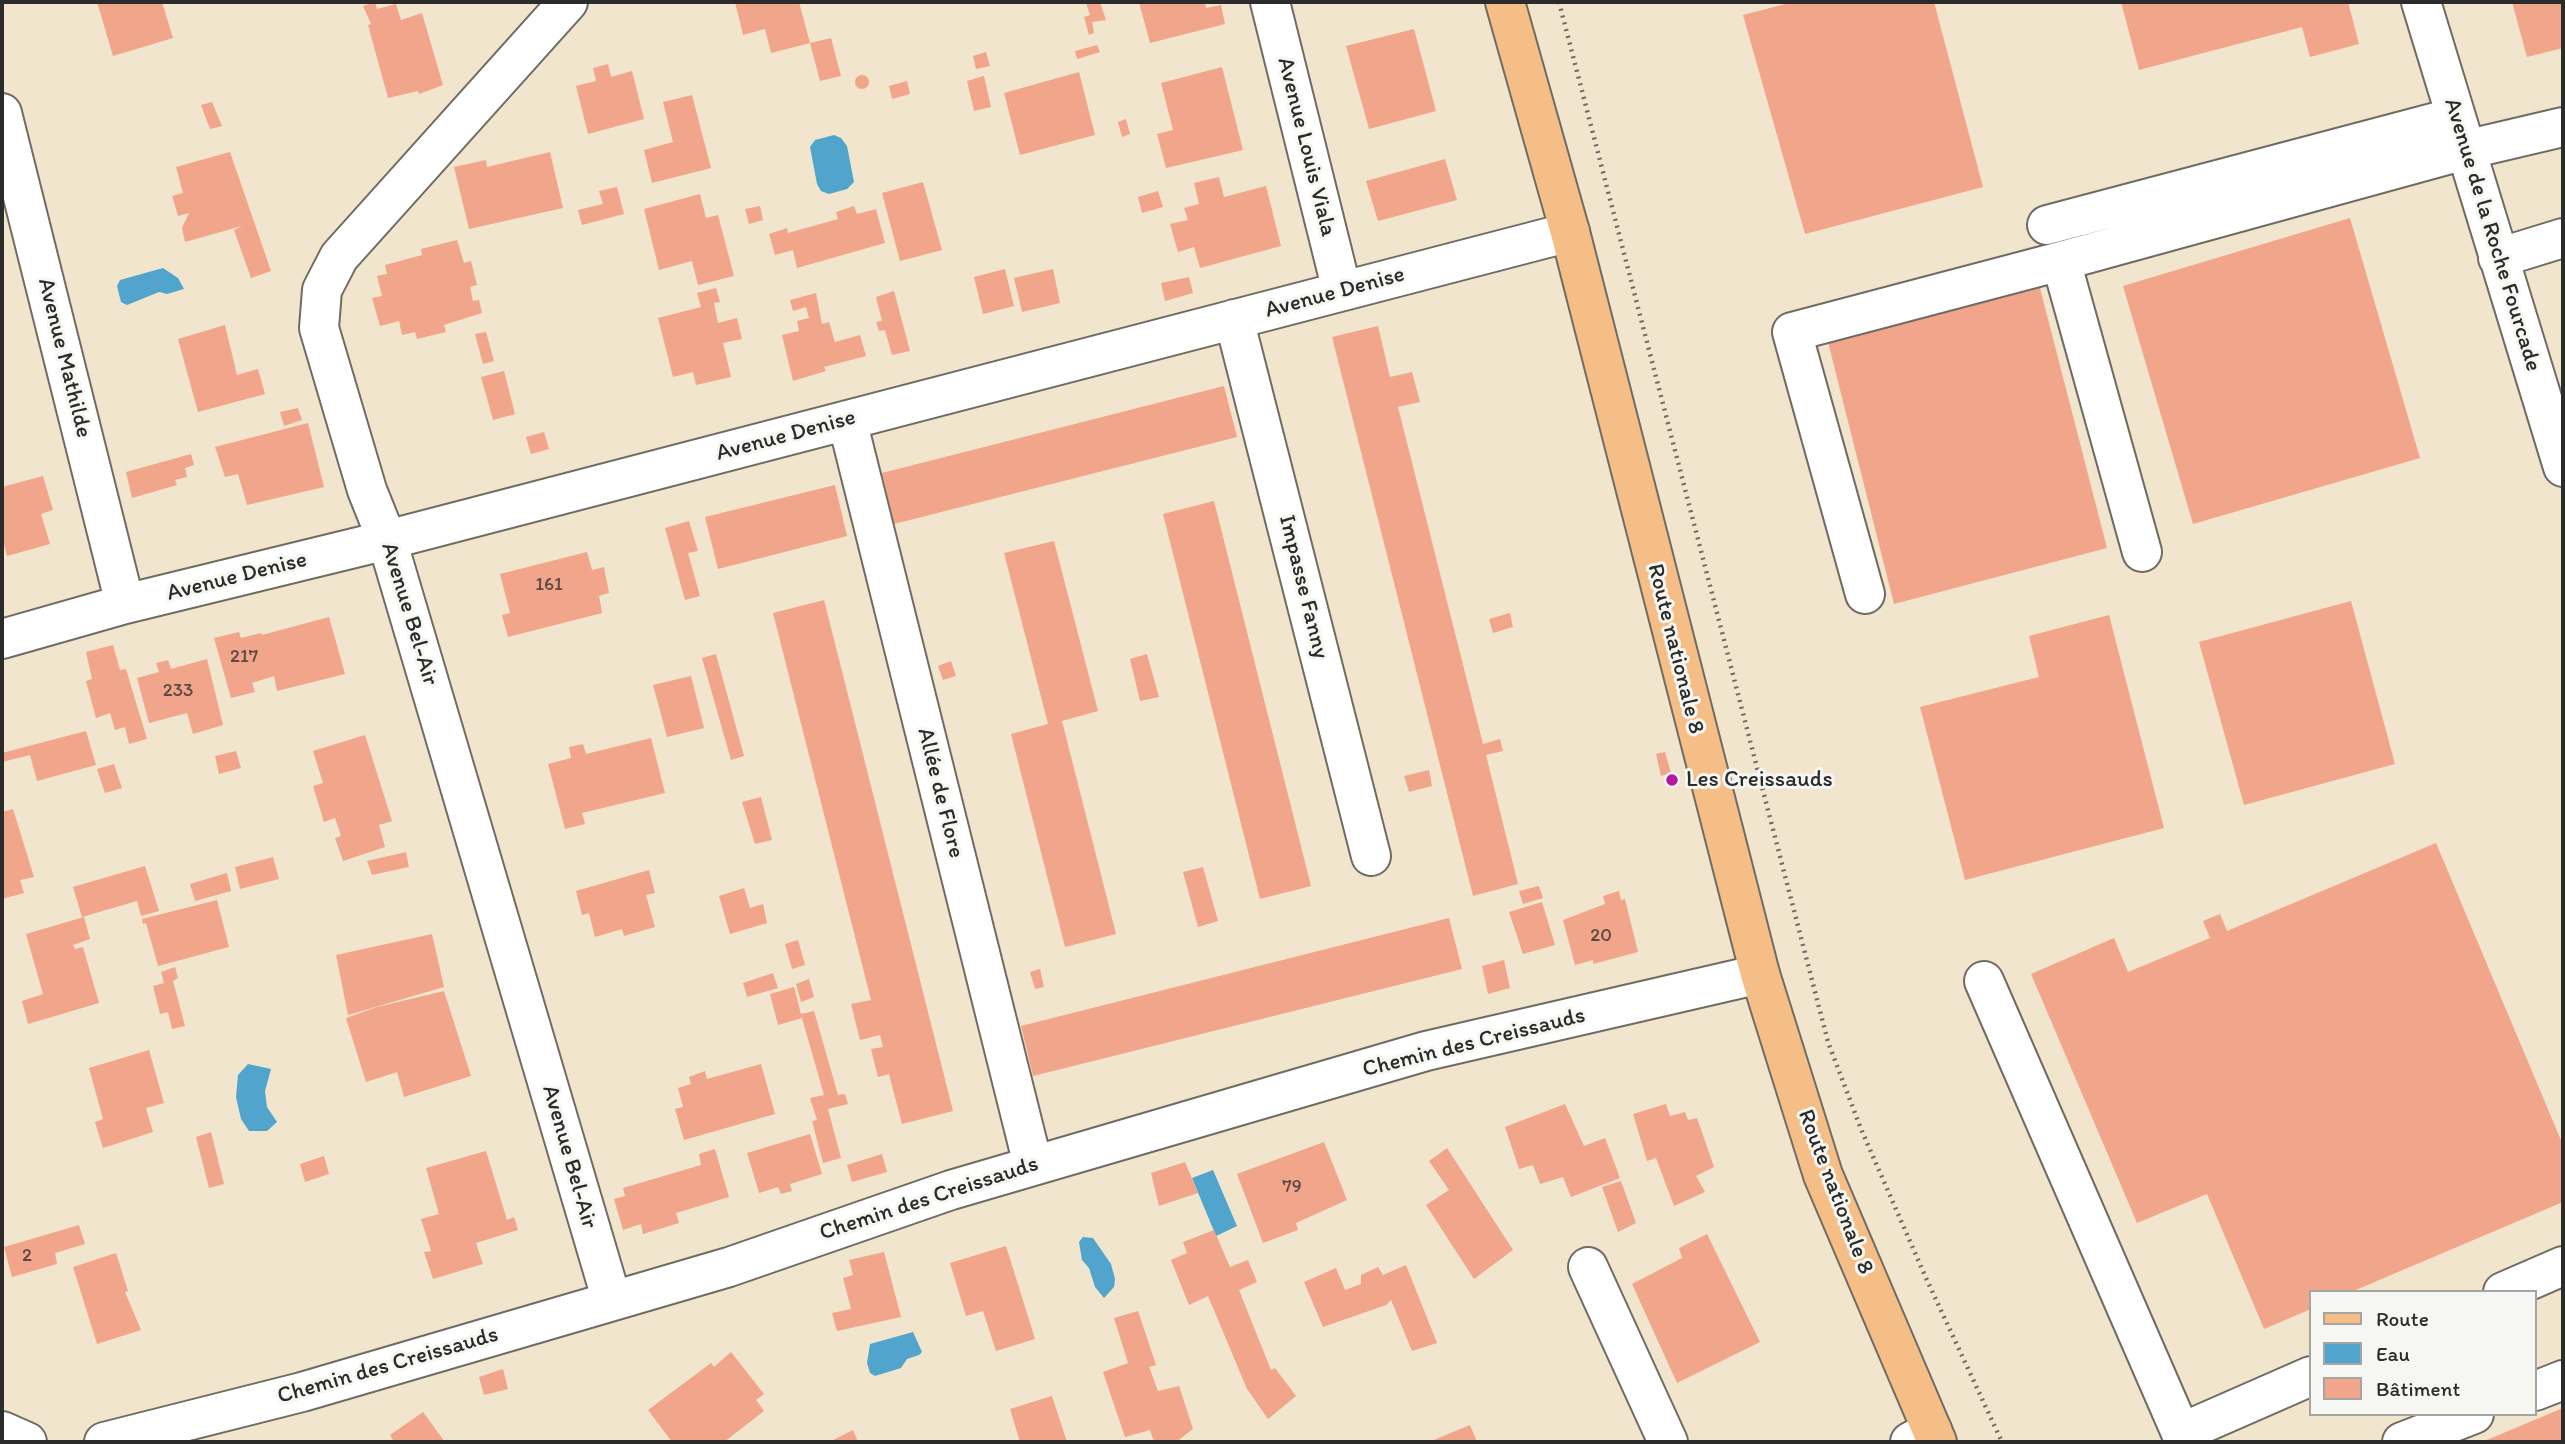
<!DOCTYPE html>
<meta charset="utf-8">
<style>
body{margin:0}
#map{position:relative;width:2565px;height:1444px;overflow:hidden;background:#f1e5cd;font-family:Itim,sans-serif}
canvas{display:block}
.frame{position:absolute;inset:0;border:4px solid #2b2b2b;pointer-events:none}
.legend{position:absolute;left:2309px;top:1290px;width:228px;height:126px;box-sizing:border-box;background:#f6f6f2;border:2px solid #a5a5a2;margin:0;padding:9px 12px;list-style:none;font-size:21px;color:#2b2b2b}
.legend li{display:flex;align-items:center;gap:14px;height:35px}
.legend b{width:35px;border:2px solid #a5a5a2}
</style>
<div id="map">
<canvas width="2565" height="1444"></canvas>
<div class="frame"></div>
<ul class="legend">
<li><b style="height:9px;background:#f6be87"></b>Route</li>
<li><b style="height:19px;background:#51a5cd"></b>Eau</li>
<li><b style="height:19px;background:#f1a58a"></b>Bâtiment</li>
</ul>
</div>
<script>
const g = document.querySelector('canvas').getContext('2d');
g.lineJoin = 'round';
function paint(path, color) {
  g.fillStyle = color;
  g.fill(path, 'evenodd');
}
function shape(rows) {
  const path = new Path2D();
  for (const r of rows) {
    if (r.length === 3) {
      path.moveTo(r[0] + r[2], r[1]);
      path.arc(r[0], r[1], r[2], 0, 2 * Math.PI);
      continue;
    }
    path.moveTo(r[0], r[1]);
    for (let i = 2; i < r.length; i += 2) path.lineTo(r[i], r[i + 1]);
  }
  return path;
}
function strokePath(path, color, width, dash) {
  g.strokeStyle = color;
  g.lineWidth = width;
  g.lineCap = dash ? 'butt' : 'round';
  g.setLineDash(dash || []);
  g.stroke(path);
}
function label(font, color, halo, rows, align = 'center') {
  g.font = font + ' Itim,sans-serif';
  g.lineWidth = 6;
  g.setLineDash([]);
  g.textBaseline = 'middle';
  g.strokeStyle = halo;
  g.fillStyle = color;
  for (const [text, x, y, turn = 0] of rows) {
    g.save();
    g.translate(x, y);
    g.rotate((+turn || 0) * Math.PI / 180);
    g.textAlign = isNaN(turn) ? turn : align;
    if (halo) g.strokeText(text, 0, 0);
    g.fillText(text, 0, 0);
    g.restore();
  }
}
const water = shape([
 [834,135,841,138,847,146,854,182,847,189,829,194,821,191,817,184,810,147,815,140],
 [163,268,178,278,184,289,167,294,159,292,127,305,121,302,117,286,120,280],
 [248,1064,271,1069,265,1091,267,1107,277,1122,267,1131,249,1131,241,1119,236,1097,238,1075],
 [1213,1170,1237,1226,1216,1236,1192,1178],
 [1083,1237,1093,1238,1111,1264,1115,1279,1114,1287,1104,1298,1095,1287,1089,1268,1082,1260,1079,1242],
 [913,1332,922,1352,919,1355,907,1359,901,1368,875,1376,870,1373,867,1363,870,1344]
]);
const building = shape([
 [97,2,162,2,173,38,113,56],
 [375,2,377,9,396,4,401,20,422,13,443,85,419,94,418,91,388,98,368,25,371,24,363,6],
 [735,2,799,2,810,43,771,53,765,29,743,35],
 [1100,2,1106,20,1092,22,1094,33,1089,35,1084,17,1090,15,1086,3],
 [1139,2,1205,2,1206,8,1221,5,1225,24,1150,43],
 [1793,2,1934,2,1983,187,1805,234,1743,15],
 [2121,2,2348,2,2359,44,2310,57,2302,27,2139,70],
 [2512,2,2563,2,2563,48,2527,57],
 [1414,29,1436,111,1369,129,1346,46],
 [831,38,841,76,820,81,810,43],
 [1097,45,1100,52,1077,59,1075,51],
 [986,52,990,66,976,69,973,56],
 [608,64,611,77,632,71,644,119,588,134,576,86,596,81,593,68],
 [1222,67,1243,150,1166,168,1157,134,1173,130,1161,83],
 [1079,72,1095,135,1020,155,1004,93],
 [862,82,7],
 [984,76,991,107,974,111,967,81],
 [907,81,910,94,892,99,889,86],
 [692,95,711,168,652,183,644,150,673,142,663,102],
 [212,102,222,126,210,129,201,105],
 [1126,119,1130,134,1122,137,1118,122],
 [230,152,271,271,251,278,234,230,242,226,185,242,182,228,189,213,178,216,172,196,183,193,176,167],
 [550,152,563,208,469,229,454,167,486,160,487,167],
 [1445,159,1457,200,1378,221,1366,181],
 [1219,177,1224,197,1266,186,1281,246,1200,268,1194,247,1178,252,1170,224,1188,220,1184,208,1199,204,1194,183],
 [923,182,942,250,900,261,882,193],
 [617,187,624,214,582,225,578,210,603,204,599,191],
 [1158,191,1163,207,1142,213,1138,197],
 [700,194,706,218,718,215,734,276,698,285,692,261,659,270,644,209],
 [760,206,763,220,749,224,745,209],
 [854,206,857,214,876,209,885,243,797,268,793,250,775,255,769,234,787,228,788,233,838,219,836,212],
 [2350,218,2420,458,2193,524,2123,286],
 [457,240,464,263,471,261,477,285,470,287,473,301,479,300,482,313,444,325,446,332,417,339,415,332,402,335,399,321,380,326,372,298,382,296,377,276,387,274,385,265,422,255,421,249],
 [1005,269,1014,306,983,314,974,277],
 [1053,269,1060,303,1022,312,1014,278],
 [1189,277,1193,293,1165,301,1161,283],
 [716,288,720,302,714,303,718,323,737,318,742,339,723,343,731,377,696,385,693,372,673,377,658,318,701,307,697,293],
 [2040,288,2107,548,1894,604,1828,342],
 [894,291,910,351,892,355,885,330,879,331,876,322,882,321,876,297],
 [816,293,822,324,829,322,835,342,860,335,866,356,824,367,826,371,793,381,782,335,799,331,797,321,809,318,806,307,793,311,790,300],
 [225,325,237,375,258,369,265,394,198,412,178,339],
 [1378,326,1390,377,1412,372,1420,402,1398,407,1483,744,1500,739,1503,751,1486,755,1518,884,1473,896,1332,337],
 [486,332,494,361,483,364,475,334],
 [504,371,515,414,493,420,481,377],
 [1224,386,1237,437,894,524,882,473],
 [298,408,302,420,284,426,280,412],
 [308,423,324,487,247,505,238,474,225,477,215,447],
 [544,432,549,449,531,454,526,437],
 [191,454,194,465,185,468,187,477,175,480,177,485,132,498,126,472],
 [43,476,53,510,41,514,50,544,7,556,2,537,2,487],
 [835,485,847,536,718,569,705,517],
 [1214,501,1311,886,1260,899,1163,514],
 [689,521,698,551,688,553,700,596,685,600,665,528],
 [1054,541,1098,711,1062,721,1116,934,1065,947,1011,734,1048,724,1004,553],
 [587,552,592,570,604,567,609,593,599,596,602,613,508,637,502,615,510,613,500,574],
 [824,600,953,1111,902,1124,889,1074,878,1077,871,1049,883,1047,880,1035,860,1040,851,1004,871,1000,773,613],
 [2351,601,2395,764,2244,805,2199,642],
 [1510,613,1513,627,1493,633,1489,619],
 [2109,615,2164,828,1965,880,1920,707,2039,677,2029,636],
 [329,617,345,674,277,691,274,676,252,683,255,692,231,698,214,638,239,632,241,638,261,633,262,635],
 [113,645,120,670,126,669,147,739,129,744,125,727,115,730,110,713,96,718,86,681,92,679,86,652],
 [716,654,744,756,731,760,702,658],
 [1147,654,1159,697,1140,701,1130,659],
 [207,659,223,725,193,734,187,713,149,723,137,678,159,672,156,663,168,660,171,669],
 [951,661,956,676,943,680,938,666],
 [691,676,704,728,667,737,653,685],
 [86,731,96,765,37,781,30,755,2,762,2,753],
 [365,735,392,821,379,825,385,847,343,861,335,838,341,836,335,818,324,822,313,786,323,783,313,751],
 [651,738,665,793,582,813,585,824,565,829,548,764,571,758,569,747,583,744,586,754],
 [236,751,241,768,219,774,215,756],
 [1665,752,1671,773,1661,776,1656,754],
 [114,764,122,788,105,793,97,769],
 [1429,770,1432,786,1409,792,1404,776],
 [761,797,772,840,755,844,742,802],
 [13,809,34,877,20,880,24,893,2,899,2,812],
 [2436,843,2563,1145,2563,1202,2351,1292,2311,1292,2311,1309,2264,1329,2207,1194,2137,1223,2031,974,2114,938,2128,972,2210,938,2203,921,2220,914,2227,931],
 [406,852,409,867,372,875,367,861],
 [273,857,279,879,240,889,235,867],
 [145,866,159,911,141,916,137,901,82,917,73,887],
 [1203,867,1218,921,1198,927,1183,872],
 [649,870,655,893,646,895,655,927,624,936,622,929,595,937,589,913,582,915,576,891],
 [227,873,231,891,195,901,190,884],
 [1539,886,1543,898,1523,904,1519,891],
 [744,888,750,908,763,904,767,923,730,934,719,896],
 [1619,891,1621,900,1625,899,1638,952,1593,964,1593,960,1575,965,1563,920,1605,904,1603,896],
 [217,900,229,947,158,966,146,923,143,924,142,919],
 [1542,902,1555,945,1523,954,1509,912],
 [84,917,90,939,73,945,75,949,83,947,99,1003,28,1024,22,1001,43,994,26,934],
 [1449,918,1462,969,1033,1076,1021,1026],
 [432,934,444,987,348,1015,336,955],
 [798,940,805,965,792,969,785,944],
 [1504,960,1510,988,1488,994,1482,966],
 [175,967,178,978,173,981,185,1026,172,1029,168,1012,160,1014,153,986,164,983,161,972],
 [1040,969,1044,987,1035,989,1030,972],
 [773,973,778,988,747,997,743,983],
 [809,979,814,997,801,1002,796,984],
 [794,987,801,1014,814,1011,838,1095,845,1094,848,1104,828,1109,841,1158,823,1163,812,1121,817,1120,810,1098,824,1095,802,1018,778,1025,770,994],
 [444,991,471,1076,404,1097,397,1072,366,1082,346,1018,377,1007],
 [149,1050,164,1103,146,1108,153,1132,103,1148,95,1122,103,1119,89,1068],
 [761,1064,775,1114,684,1140,675,1109,683,1107,678,1088,691,1084,689,1077,705,1071,707,1079],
 [1565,1104,1584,1146,1605,1138,1620,1178,1571,1197,1563,1177,1540,1184,1533,1165,1519,1169,1505,1127],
 [1666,1104,1670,1116,1685,1112,1688,1120,1697,1118,1714,1167,1696,1176,1705,1192,1674,1206,1656,1158,1647,1161,1633,1114],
 [211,1132,224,1184,209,1188,196,1137],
 [810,1134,822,1174,790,1184,792,1191,781,1194,778,1187,759,1193,747,1153],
 [1324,1142,1347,1200,1296,1223,1298,1230,1263,1243,1237,1174],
 [1447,1148,1513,1250,1474,1279,1426,1205,1449,1190,1429,1161],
 [715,1149,729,1197,676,1213,679,1223,643,1234,641,1224,623,1230,614,1199,625,1196,623,1188,701,1165,699,1154],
 [486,1151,507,1220,514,1217,518,1230,476,1243,483,1264,433,1279,424,1252,431,1251,421,1219,439,1214,426,1168],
 [882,1154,887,1172,852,1182,847,1165],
 [324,1156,329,1174,305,1182,300,1164],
 [1185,1162,1198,1193,1159,1206,1151,1173],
 [1621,1181,1636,1223,1618,1232,1602,1187],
 [79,1225,85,1244,55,1253,57,1264,12,1277,4,1247],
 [1214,1230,1230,1267,1248,1260,1257,1282,1239,1290,1271,1370,1275,1368,1296,1396,1268,1419,1247,1389,1208,1296,1189,1305,1171,1260,1187,1253,1183,1242],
 [1707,1234,1760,1342,1677,1383,1632,1284,1682,1258,1679,1248],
 [1006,1246,1035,1339,996,1351,983,1311,966,1316,950,1263],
 [884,1252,901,1317,837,1331,832,1313,851,1309,843,1278,853,1275,849,1260],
 [116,1253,128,1291,125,1292,141,1330,97,1344,73,1267],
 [1406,1265,1437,1343,1412,1351,1391,1300,1386,1305,1323,1327,1304,1282,1336,1268,1345,1290,1361,1284,1361,1275,1378,1267,1383,1275],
 [1138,1311,1156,1365,1149,1367,1158,1391,1179,1386,1193,1429,1176,1442,1154,1442,1150,1430,1125,1437,1103,1372,1128,1363,1114,1318],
 [731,1352,764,1394,756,1400,764,1411,724,1442,672,1442,648,1410,711,1363,714,1367],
 [503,1369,508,1389,484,1395,479,1377],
 [1052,1396,1067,1442,1020,1442,1010,1409],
 [2563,1408,2563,1442,2482,1442],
 [423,1412,445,1442,394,1442,390,1435],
 [1470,1425,1477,1442,1429,1442],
 [853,1430,858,1442,829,1442]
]);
const path = shape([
 [1559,2,1828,1042,1861,1129,1926,1278,2002,1442]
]);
const minor = shape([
 [568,2,339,257,322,290,319,328,367,490,387,540,612,1301],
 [1270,2,1342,291],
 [2421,2,2563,467],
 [2,113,125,604],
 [2047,225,2455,117],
 [2498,258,2563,238],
 [1234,319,1371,856],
 [847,420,1033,1165],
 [2142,552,2061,261,2465,150,2563,127],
 [1865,594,1792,332,2061,261],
 [2,639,125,604,387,540,1570,232],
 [1984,981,2181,1433,2311,1376],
 [1588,1267,1668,1442],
 [2503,1292,2563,1266],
 [2535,1391,2563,1380],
 [2,1431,27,1442],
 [104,1442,302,1392,729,1267,951,1190,1426,1051,1760,974],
 [1910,1442,1932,1430],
 [2402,1442,2474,1414]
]);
const major = shape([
 [1505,2,1570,232,1760,974,1823,1175,1937,1442]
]);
const markers = [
 [1672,780,7,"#b5179e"]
];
const numberNames = [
 ["161",549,585],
 ["217",244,657],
 ["233",178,691],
 ["20",1601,936],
 ["79",1292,1187],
 ["2",27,1256]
];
const streetNames = [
 ["Avenue Louis Viala",1306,147,76],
 ["Avenue de la Roche Fourcade",2492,235,73],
 ["Avenue Denise",1335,293,-15],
 ["Avenue Mathilde",64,358,76],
 ["Avenue Denise",786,436,-15],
 ["Avenue Denise",237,577,-14],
 ["Impasse Fanny",1303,587,76],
 ["Avenue Bel-Air",409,614,73],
 ["Route nationale 8",1675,649,76],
 ["Allée de Flore",940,793,76],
 ["Chemin des Creissauds",1474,1043,-14],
 ["Avenue Bel-Air",569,1157,74],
 ["Route nationale 8",1835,1192,69],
 ["Chemin des Creissauds",929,1199,-18],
 ["Chemin des Creissauds",388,1366,-16]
];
const poiNames = [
 ["Les Creissauds",1686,780]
];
paint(water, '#51a5cd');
paint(building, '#f1a58a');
strokePath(minor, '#706c64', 42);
strokePath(major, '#706c64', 42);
strokePath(path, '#706c64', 4.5, [2, 5]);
strokePath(minor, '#fff', 38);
strokePath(major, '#f6be87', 38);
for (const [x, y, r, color] of markers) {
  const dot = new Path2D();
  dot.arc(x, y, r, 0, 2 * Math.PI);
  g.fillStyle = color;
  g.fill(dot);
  strokePath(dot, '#f6f6f2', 2.5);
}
label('19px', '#5c4a43', null, numberNames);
label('23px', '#2b2b2b', '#f6f6f2', streetNames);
label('23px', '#2b2b2b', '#f6f6f2', poiNames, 'left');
</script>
